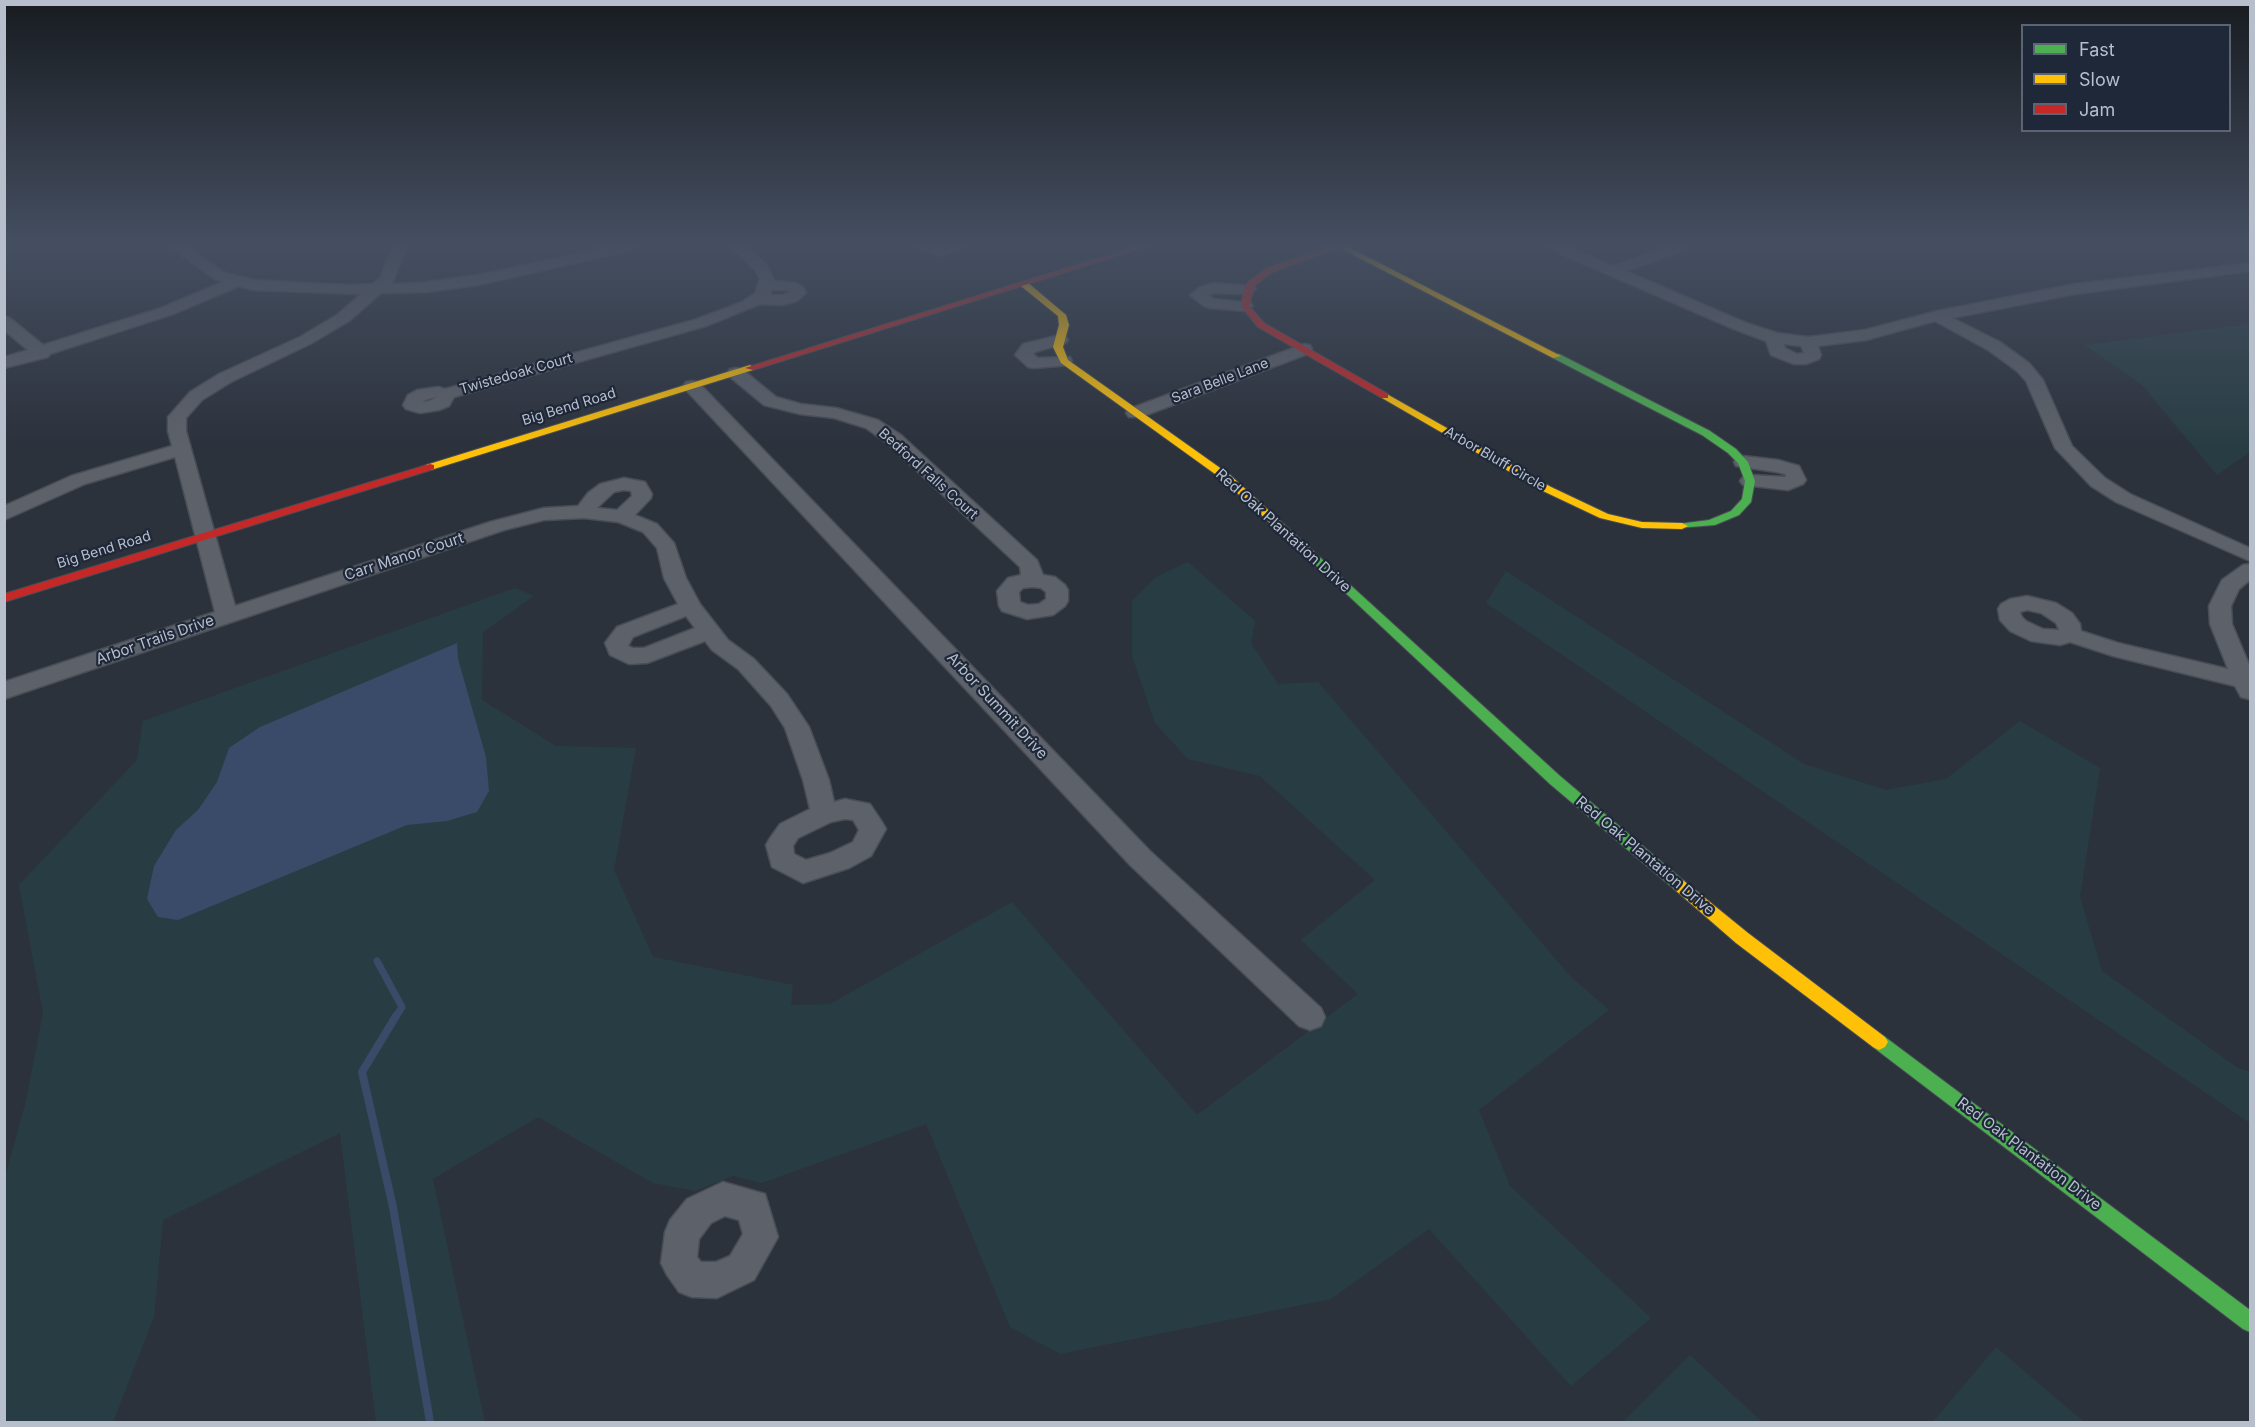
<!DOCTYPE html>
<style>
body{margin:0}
#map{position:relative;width:2255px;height:1427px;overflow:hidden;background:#2c323c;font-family:Inter,sans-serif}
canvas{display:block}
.frame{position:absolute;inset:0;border:6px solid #b7becc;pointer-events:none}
.legend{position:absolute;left:2021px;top:24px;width:210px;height:108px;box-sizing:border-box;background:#1e2838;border:2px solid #5b6473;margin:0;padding:8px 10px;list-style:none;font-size:18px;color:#b7becc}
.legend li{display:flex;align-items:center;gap:12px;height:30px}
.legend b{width:30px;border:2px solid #5b6473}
</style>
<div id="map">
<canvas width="2255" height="1427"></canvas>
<div class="frame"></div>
<ul class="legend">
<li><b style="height:8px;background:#4caf50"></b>Fast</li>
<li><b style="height:8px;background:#ffc107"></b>Slow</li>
<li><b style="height:8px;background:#c62828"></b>Jam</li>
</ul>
</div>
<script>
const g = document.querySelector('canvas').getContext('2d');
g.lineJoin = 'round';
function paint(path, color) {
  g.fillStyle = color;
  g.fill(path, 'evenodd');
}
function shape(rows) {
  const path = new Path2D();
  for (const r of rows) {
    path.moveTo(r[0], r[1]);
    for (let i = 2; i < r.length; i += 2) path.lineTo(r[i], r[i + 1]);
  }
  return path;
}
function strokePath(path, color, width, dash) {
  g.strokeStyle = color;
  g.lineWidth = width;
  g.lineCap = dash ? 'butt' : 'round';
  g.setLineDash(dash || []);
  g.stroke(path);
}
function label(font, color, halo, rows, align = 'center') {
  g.font = font + ' Inter,sans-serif';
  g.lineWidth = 4.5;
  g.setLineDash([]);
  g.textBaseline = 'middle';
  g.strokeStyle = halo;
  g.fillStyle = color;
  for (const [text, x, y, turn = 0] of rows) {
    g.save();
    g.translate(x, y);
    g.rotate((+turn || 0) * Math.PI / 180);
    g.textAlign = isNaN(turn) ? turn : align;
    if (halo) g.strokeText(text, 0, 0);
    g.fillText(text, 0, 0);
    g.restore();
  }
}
const green = shape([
 [2250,324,2250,452,2217,475,2143,386,2085,345],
 [1188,562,1255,621,1251,643,1278,684,1318,682,1571,977,1609,1010,1479,1110,1510,1186,1651,1318,1571,1386,1429,1229,1331,1299,1060,1354,1010,1327,926,1124,762,1183,733,1176,695,1191,653,1183,538,1117,433,1179,485,1422,376,1422,340,1133,163,1220,154,1317,113,1422,5,1422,5,1177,26,1101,43,1013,19,885,137,760,143,721,515,588,534,596,483,632,482,700,556,746,636,748,614,870,653,957,793,985,791,1005,830,1004,1012,902,1197,1115,1358,994,1301,940,1375,880,1260,776,1188,759,1155,723,1132,656,1132,601,1156,577],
 [1506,571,1804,764,1886,790,1946,779,2020,721,2100,768,2080,897,2102,971,2238,1068,2250,1072,2250,1123,1486,603],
 [1996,1347,2084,1422,1933,1422],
 [1690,1355,1762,1422,1623,1422]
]);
const water = shape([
 [457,643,458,659,486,757,489,791,477,812,447,821,407,825,178,920,158,917,147,899,154,866,176,830,198,810,217,782,229,748,260,727]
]);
const streamFar1 = shape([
 [377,961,402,1007,395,1018]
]);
const stream = shape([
 [396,1016,362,1072,393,1207,430,1422]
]);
const street = shape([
 [170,247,187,247,225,273,254,280,349,285,373,284,380,278,393,247,407,247,392,284,427,282,478,275,608,247,634,247,627,251,478,285,427,292,381,293,349,321,312,343,231,382,202,400,186,418,186,431,235,606,490,522,544,508,578,506,588,493,600,484,624,478,645,482,652,494,651,498,635,515,657,524,674,543,686,578,700,604,728,640,754,659,787,694,809,727,829,780,834,802,845,799,870,804,882,822,886,829,871,856,849,868,803,883,772,867,766,845,770,838,780,824,810,809,803,780,785,728,771,706,738,669,712,650,705,641,647,663,629,664,610,655,605,643,617,627,678,604,664,578,657,548,643,532,618,522,584,518,544,520,504,530,4,699,4,682,215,612,175,457,85,484,4,520,4,506,71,476,172,446,168,431,168,417,190,392,219,374,300,337,337,315,361,294,253,290,239,286,173,314,50,354,48,357,4,368,4,357,28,350,4,330,4,316,10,318,43,345,161,308,223,282,215,279,170,247],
 [624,490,631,491,632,496,617,510,597,508,614,492,624,490],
 [686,616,695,628,644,648,633,648,628,646,633,637,686,616],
 [845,819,853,820,859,830,853,842,830,853,806,860,794,854,793,846,798,838,831,822,845,819],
 [731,247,747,247,766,264,775,281,796,283,803,287,806,293,797,301,783,305,760,304,706,326,454,397,449,406,439,410,420,413,406,409,403,405,408,395,417,390,438,387,445,389,694,320,742,302,755,293,760,279,755,270,731,247],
 [772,290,788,290,790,292,783,295,770,295,772,290],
 [437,397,429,401,422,402,428,399,437,397],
 [919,247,964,247,962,250,938,256,921,250,919,247],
 [1550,247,1569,247,1613,266,1666,247,1687,247,1685,250,1626,271,1746,323,1777,333,1808,337,1865,330,1937,311,2075,284,2250,263,2250,271,2075,294,1952,318,2000,342,2029,363,2043,380,2072,446,2105,478,2130,494,2250,548,2250,561,2116,502,2091,486,2055,448,2026,381,2017,371,1988,350,1935,321,1866,340,1818,346,1821,355,1819,359,1806,364,1794,364,1771,355,1766,341,1734,329,1607,274,1552,250,1550,247],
 [1784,344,1801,346,1804,353,1797,354,1785,348,1784,344],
 [1214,283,1253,286,1256,289,1248,294,1214,293,1208,295,1214,299,1251,303,1253,306,1245,311,1210,308,1204,306,1190,295,1200,287,1214,283],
 [1060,335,1066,337,1068,340,1066,343,1035,352,1033,354,1038,358,1070,357,1072,361,1070,365,1034,368,1028,367,1015,355,1023,344,1060,335],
 [1304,344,1310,345,1312,349,1310,353,1141,417,1129,417,1126,413,1129,409,1304,344],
 [736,368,742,369,776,397,801,404,836,408,878,420,901,435,1037,560,1043,575,1055,577,1065,585,1068,590,1068,601,1065,606,1053,615,1027,619,1002,611,999,606,997,591,1008,578,1021,575,1020,567,887,443,866,428,834,418,800,414,764,405,730,377,727,373,730,369,736,368],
 [1033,587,1041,588,1046,592,1046,599,1039,604,1028,605,1020,602,1019,592,1023,588,1033,587],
 [692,381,698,382,1150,851,1321,1008,1325,1017,1321,1026,1310,1030,1299,1026,1130,865,686,390,683,386,686,382,692,381],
 [1743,456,1778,460,1799,466,1806,480,1803,484,1788,490,1743,485,1740,481,1743,477,1750,475,1786,477,1785,474,1776,472,1736,466,1734,462,1736,458,1743,456],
 [2250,564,2250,580,2239,589,2231,606,2232,624,2250,667,2249,699,2241,697,2235,686,2113,656,2070,642,2060,645,2031,641,2010,631,2000,620,1998,609,2001,604,2010,599,2027,596,2056,603,2072,613,2080,624,2081,631,2118,643,2228,669,2210,624,2209,606,2222,580,2243,565,2250,564],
 [2027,610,2041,613,2056,623,2059,630,2043,629,2026,621,2022,617,2020,612,2027,610],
 [723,1182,765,1194,778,1237,754,1280,717,1298,692,1297,679,1292,667,1275,661,1263,665,1232,670,1220,687,1199,723,1182],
 [725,1216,739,1220,743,1234,730,1256,716,1262,701,1262,697,1257,699,1239,711,1223,725,1216]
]);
const fast = shape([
 [1553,354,1559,354,1710,431,1736,449,1748,462,1755,481,1751,502,1739,515,1715,525,1678,528,1678,524,1709,520,1731,511,1742,499,1745,481,1738,463,1728,453,1702,435,1553,358,1553,354],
 [1310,550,1314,552,1560,776,1684,881,1687,885,1684,889,1679,891,1674,889,1550,784,1306,556,1304,554,1310,550],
 [1879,1034,1885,1037,2250,1310,2250,1332,2243,1329,1873,1047,1870,1042,1873,1037,1879,1034]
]);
const slow = shape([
 [1338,247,1348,247,1561,356,1553,358,1338,247],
 [1021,282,1027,282,1066,315,1069,325,1063,347,1068,360,1230,475,1314,552,1316,554,1314,556,1306,556,1222,479,1061,363,1053,347,1059,325,1058,316,1021,286,1021,282],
 [750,365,755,368,753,370,434,469,430,470,425,467,426,465,750,365],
 [1385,393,1551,487,1608,514,1642,522,1682,523,1688,526,1682,529,1642,528,1600,518,1543,491,1382,398,1382,394,1385,393],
 [1679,879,1684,881,1748,933,1885,1037,1888,1042,1885,1047,1879,1050,1873,1047,1736,943,1674,889,1671,885,1674,881,1679,879]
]);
const jam = shape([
 [1134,247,1146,247,753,370,745,368,1134,247],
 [1329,247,1341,247,1273,272,1255,285,1249,306,1264,323,1388,394,1388,398,1382,398,1258,327,1241,306,1244,289,1249,281,1267,268,1329,247],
 [430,464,434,465,434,469,4,602,4,594,430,464]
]);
const farStreetnames = [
 ["Twistedoak Court",516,374,-16],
 ["Sara Belle Lane",1220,381,-21],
 ["Big Bend Road",569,407,-17],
 ["Arbor Bluff Circle",1495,459,30],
 ["Bedford Falls Court",928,474,42],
 ["Big Bend Road",104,550,-17]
];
const streetNames = [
 ["Red Oak Plantation Drive",1283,531,42],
 ["Carr Manor Court",404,557,-18],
 ["Arbor Trails Drive",155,640,-19],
 ["Arbor Summit Drive",997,706,47],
 ["Red Oak Plantation Drive",1645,856,40],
 ["Red Oak Plantation Drive",2029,1154,37]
];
paint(green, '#283d43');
paint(water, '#394b68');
strokePath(streamFar1, '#394b68', 7);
strokePath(stream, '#394b68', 8);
strokePath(street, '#494d55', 3);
strokePath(fast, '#494d55', 2);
strokePath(slow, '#494d55', 2);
strokePath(jam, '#494d55', 2);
paint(street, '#5d6169');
paint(fast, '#4caf50');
paint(slow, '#ffc107');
paint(jam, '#c62828');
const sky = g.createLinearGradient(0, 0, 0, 447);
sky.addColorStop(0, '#181c21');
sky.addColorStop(0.55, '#454f61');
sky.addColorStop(1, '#454f6100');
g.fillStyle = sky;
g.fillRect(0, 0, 2255, 447);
label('14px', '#b7becc', '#1e2838', farStreetnames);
label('15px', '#b7becc', '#1e2838', streetNames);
</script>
